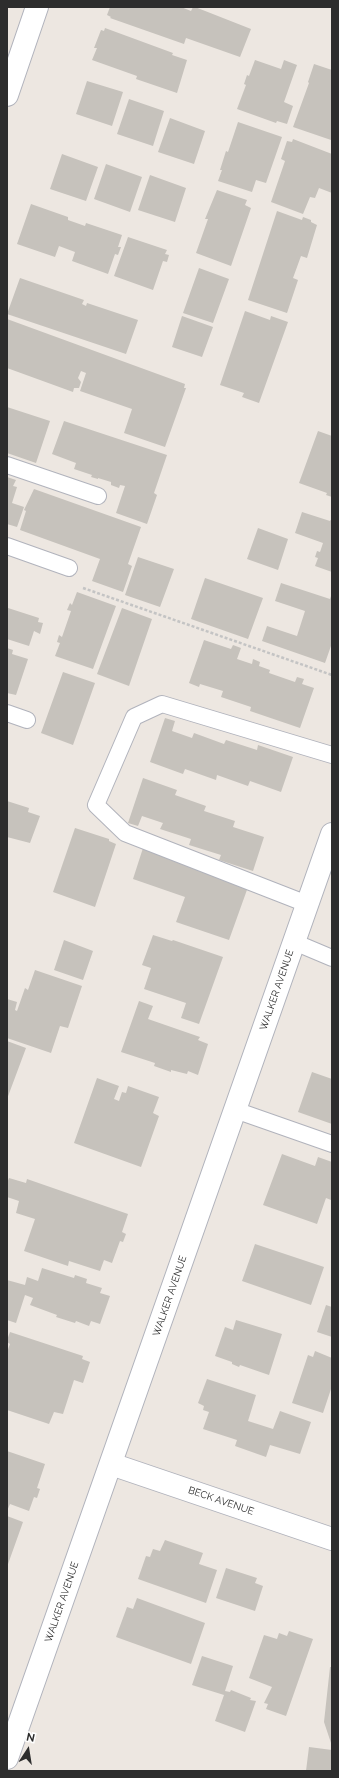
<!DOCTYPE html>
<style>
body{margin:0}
#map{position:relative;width:339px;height:1778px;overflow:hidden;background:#ede7e1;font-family:Raleway,sans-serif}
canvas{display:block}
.frame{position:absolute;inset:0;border:8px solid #2d2d2d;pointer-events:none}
.north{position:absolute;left:8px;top:1730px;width:40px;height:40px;-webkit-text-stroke:3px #fff;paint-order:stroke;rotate:12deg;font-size:11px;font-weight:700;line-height:16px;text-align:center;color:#2d2d2d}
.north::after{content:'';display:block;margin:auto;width:14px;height:18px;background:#2d2d2d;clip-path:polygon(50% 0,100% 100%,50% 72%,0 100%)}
</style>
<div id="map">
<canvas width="339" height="1778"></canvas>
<div class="frame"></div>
<div class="north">N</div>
</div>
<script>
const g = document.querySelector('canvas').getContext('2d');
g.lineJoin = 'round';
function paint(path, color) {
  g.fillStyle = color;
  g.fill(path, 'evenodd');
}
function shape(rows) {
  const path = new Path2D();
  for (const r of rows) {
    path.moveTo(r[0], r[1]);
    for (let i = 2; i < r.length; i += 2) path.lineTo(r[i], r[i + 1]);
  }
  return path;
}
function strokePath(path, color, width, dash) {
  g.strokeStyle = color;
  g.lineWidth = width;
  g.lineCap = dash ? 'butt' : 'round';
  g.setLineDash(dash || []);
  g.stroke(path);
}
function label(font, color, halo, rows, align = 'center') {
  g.font = font + ' Raleway,sans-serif';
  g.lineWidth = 3.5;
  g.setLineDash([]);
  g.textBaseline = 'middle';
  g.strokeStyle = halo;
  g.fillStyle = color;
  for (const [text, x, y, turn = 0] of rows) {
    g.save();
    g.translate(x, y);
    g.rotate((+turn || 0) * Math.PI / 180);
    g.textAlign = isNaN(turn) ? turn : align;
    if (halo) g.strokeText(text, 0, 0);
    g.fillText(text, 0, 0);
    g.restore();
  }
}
const building = shape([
 [110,7,181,7,191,11,193,7,195,7,251,29,240,57,186,38,184,44,110,18,111,17,107,15],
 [105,28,173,53,172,55,187,60,177,93,136,79,137,76,92,60,97,48,94,48,101,30,104,31],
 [255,60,281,69,284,60,297,65,284,102,293,106,287,124,277,121,276,123,237,109,246,85,244,84,247,75,249,76],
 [314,64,332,70,331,140,293,127,309,83,308,82],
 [87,81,123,92,112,126,76,114],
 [129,99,164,111,153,146,117,134],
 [170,118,205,131,194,164,158,152],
 [238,122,282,137,266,183,256,180,252,192,218,181,222,170,220,170,226,151,228,152],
 [293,139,332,154,332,193,319,188,315,198,310,197,303,214,271,202,285,161,281,159,287,141,292,142],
 [62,154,98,167,86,201,50,189],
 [106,164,142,177,130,212,94,199],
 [150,175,186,188,175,222,138,210],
 [217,190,247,200,245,205,251,208,231,266,196,253,208,219,205,219],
 [31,204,68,217,68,220,85,226,86,223,122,235,118,247,121,247,118,255,115,254,108,274,72,261,75,252,59,246,55,257,17,244],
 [277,211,302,220,303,217,311,220,311,222,317,225,307,258,301,256,293,278,298,280,287,313,248,300],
 [128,237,167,250,165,254,169,255,167,262,163,261,153,290,114,276],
 [199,268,229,279,213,323,183,313],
 [20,278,84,300,82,304,86,306,87,303,138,320,126,354,7,314],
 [245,311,270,320,271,316,288,322,259,403,242,397,244,393,220,385],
 [182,316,213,327,202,357,172,347],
 [7,319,185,384,184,388,186,388,165,447,124,433,132,409,80,391,86,373,81,371,78,378,81,382,79,388,74,388,73,392,7,368],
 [7,407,50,421,36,463,7,453],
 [64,421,167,455,154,493,157,495,147,524,116,513,125,486,120,485,119,488,111,485,111,482,98,478,98,479,91,477,92,475,74,469,76,463,52,454],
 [318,431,332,436,332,497,326,495,327,493,299,483],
 [7,477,16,480,13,486,17,487,12,503,24,507,17,527,7,524],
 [34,489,141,527,128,564,132,566,123,592,92,581,100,559,20,530,26,511,24,510],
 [302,512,330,521,330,520,332,521,332,572,315,566,318,558,315,557,317,551,320,552,323,543,295,533],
 [258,528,288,539,278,570,247,559],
 [138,557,174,569,160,607,125,595],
 [205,578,263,598,248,639,191,619],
 [281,583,330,599,332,593,332,643,325,663,262,641,267,626,297,636,305,611,275,601],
 [77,592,116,606,93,669,55,656,60,643,57,642,59,635,62,637,71,611,67,610,70,603,72,605],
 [8,608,39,618,38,622,43,623,40,634,34,631,29,646,7,639],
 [122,608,152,619,129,686,97,674],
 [204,640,231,649,233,645,241,648,237,659,252,664,253,659,260,662,259,666,270,670,269,673,295,682,297,677,304,679,302,684,314,688,300,728,250,711,251,707,221,697,223,691,200,684,199,687,189,683],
 [7,648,13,650,12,654,28,659,16,695,7,693],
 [63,672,95,683,73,745,41,733],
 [165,718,175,721,172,731,192,738,194,733,224,744,226,740,257,750,258,745,293,757,281,792,250,781,248,786,217,775,216,780,185,769,183,774,150,762],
 [143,778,177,790,175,795,206,806,204,811,235,821,233,827,264,837,253,871,219,860,221,855,189,845,191,839,160,829,163,823,142,816,138,826,128,823],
 [7,801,29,808,28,812,40,816,30,843,7,837],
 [75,828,109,839,109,841,116,844,95,907,53,892],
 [143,848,200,868,199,871,248,887,229,940,176,922,185,897,133,879],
 [153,935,172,941,173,940,223,957,199,1024,181,1018,186,1003,144,989,151,968,142,965],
 [64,940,93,951,83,980,54,970],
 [35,970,82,986,68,1028,60,1026,51,1053,7,1038,7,999,17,1002,15,1010,17,1011,25,988,28,990],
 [139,1001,153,1006,148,1019,200,1037,198,1040,208,1044,198,1075,188,1071,187,1074,171,1070,171,1072,154,1066,155,1063,121,1052],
 [7,1041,26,1048,7,1099],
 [312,1072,332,1079,332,1124,298,1112],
 [97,1078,119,1086,114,1099,119,1101,122,1092,126,1093,128,1086,159,1097,153,1113,159,1116,141,1167,74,1143],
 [282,1154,315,1166,318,1157,332,1162,332,1197,331,1200,326,1198,317,1224,263,1205],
 [9,1178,26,1183,27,1179,128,1214,122,1232,126,1234,123,1242,120,1241,112,1263,104,1260,100,1271,69,1261,68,1266,24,1251,35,1219,16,1213,19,1201,7,1197,7,1183],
 [255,1244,324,1267,311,1305,242,1281],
 [42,1268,74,1278,75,1275,87,1279,86,1283,102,1288,100,1293,110,1296,100,1324,91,1321,89,1326,76,1321,75,1323,56,1317,57,1315,30,1305,33,1298,25,1295,16,1323,7,1320,7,1280,25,1285,27,1277,38,1281],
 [326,1305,332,1307,332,1337,317,1332],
 [236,1320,282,1334,269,1375,240,1365,239,1367,232,1364,232,1362,215,1356,225,1327,233,1330],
 [10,1332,83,1356,82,1359,90,1362,83,1383,74,1380,63,1414,54,1412,49,1424,7,1410,7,1352,10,1344,7,1342,7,1340],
 [315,1351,332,1358,332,1386,323,1413,292,1403,308,1355,313,1357],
 [207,1379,256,1395,248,1421,273,1429,280,1411,311,1422,300,1454,270,1445,266,1457,235,1446,237,1440,203,1429,209,1412,203,1410,204,1406,198,1403],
 [7,1451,45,1464,37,1488,40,1489,37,1498,34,1497,29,1511,10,1504,7,1511],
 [7,1516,23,1522,7,1567],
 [165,1540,203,1553,199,1564,217,1570,206,1603,138,1579,146,1556,150,1557,153,1549,160,1551],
 [226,1568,257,1578,255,1583,263,1586,255,1611,216,1598],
 [137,1598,205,1623,191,1664,116,1637,127,1607,133,1609],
 [289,1631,313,1639,286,1716,266,1709,268,1704,264,1703,272,1687,249,1678,264,1635,277,1639,279,1633,287,1636],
 [202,1656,233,1666,225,1691,230,1692,231,1690,251,1698,250,1700,256,1701,245,1732,215,1721,224,1695,192,1685],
 [330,1667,332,1667,332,1746,324,1722],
 [309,1747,332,1750,332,1771,306,1771]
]);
const path = shape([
 [83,588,332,675]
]);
const lane = shape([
 [7,465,98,496],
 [7,546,69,568],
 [7,713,27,720],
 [307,904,125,833,96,805,134,717,162,704,332,755],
 [294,942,332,958],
 [235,1110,332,1144]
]);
const street = shape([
 [7,95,37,7],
 [111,1464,332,1539]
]);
const secondary = shape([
 [7,1758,332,834]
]);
const streetNames = [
 ["WALKER AVENUE",277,990,-71],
 ["WALKER AVENUE",170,1296,-71],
 ["BECK AVENUE",221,1501,19],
 ["WALKER AVENUE",62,1602,-71]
];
paint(building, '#c6c2bc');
strokePath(lane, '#b1b3bc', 18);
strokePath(street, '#b1b3bc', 24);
strokePath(secondary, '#b1b3bc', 24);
strokePath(path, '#c4c4c4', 2.5, [3, 2]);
strokePath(lane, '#fff', 16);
strokePath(street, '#fff', 22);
strokePath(secondary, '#fff', 22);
label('10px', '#2d2d2d', '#fff', streetNames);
</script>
